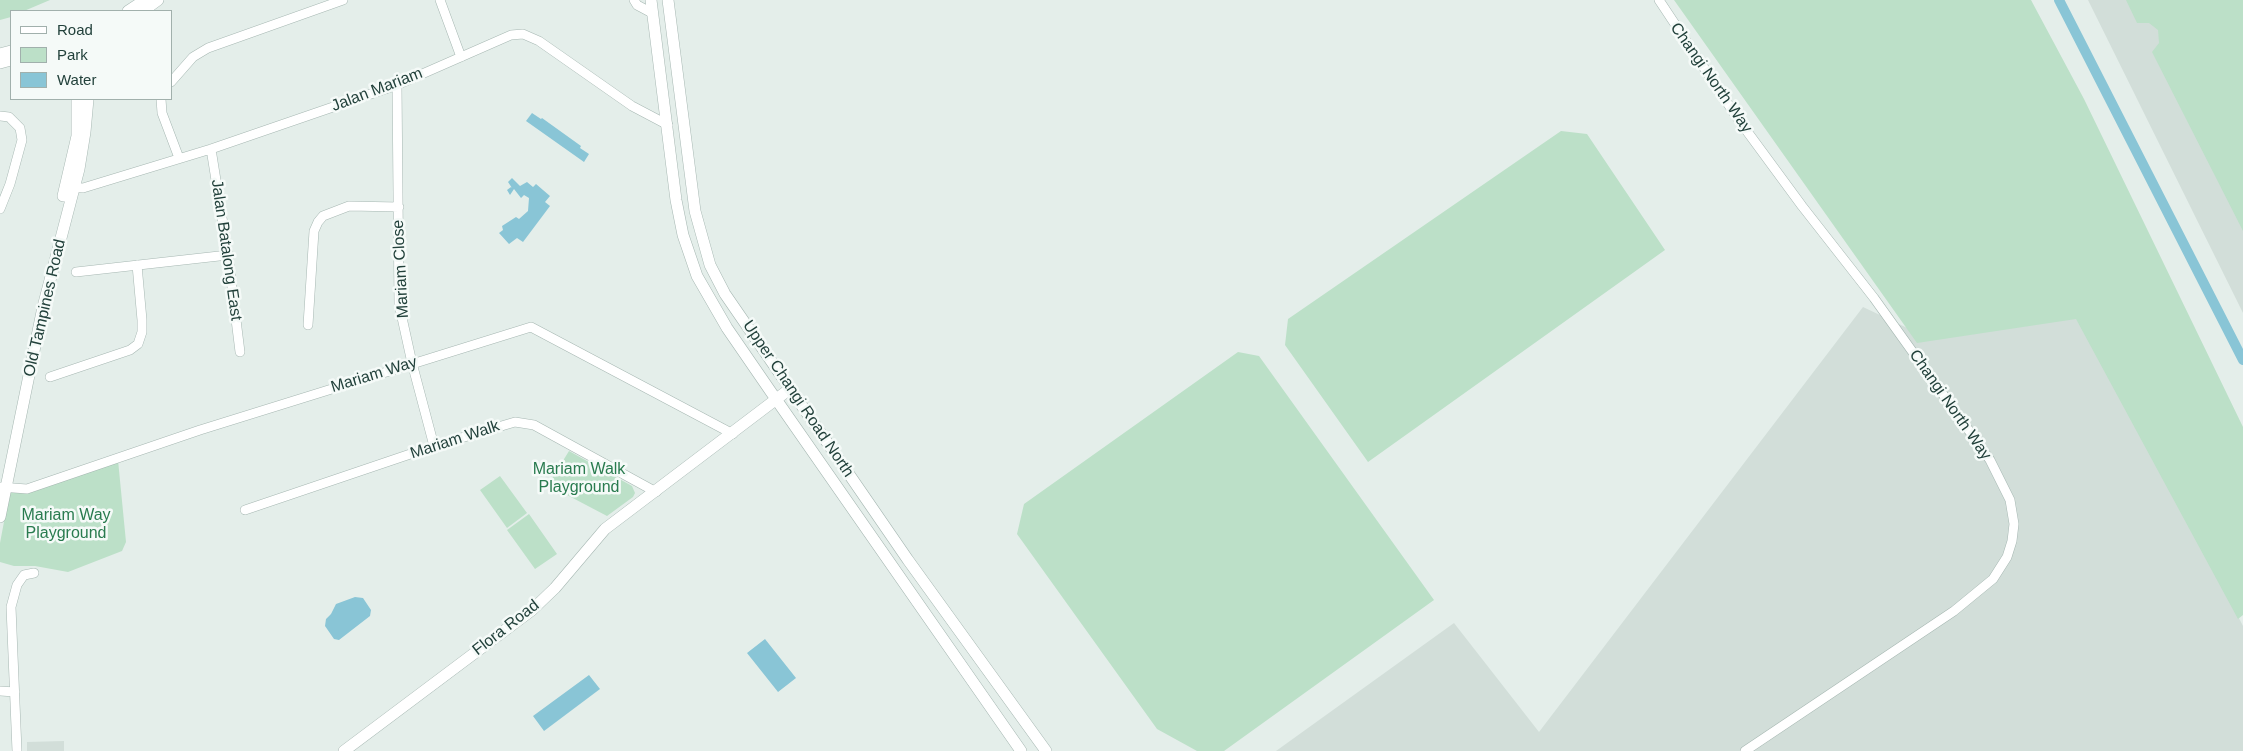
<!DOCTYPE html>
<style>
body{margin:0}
#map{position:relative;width:2243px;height:751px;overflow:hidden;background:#e4eeea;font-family:Arial,sans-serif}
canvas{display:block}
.legend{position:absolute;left:10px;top:10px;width:162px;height:90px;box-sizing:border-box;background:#f5faf8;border:1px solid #a1b0ac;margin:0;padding:6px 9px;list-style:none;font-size:15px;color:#22413b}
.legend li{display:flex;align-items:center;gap:10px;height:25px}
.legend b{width:25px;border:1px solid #a1b0ac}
</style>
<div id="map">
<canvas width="2243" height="751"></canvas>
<ul class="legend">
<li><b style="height:6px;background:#fff"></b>Road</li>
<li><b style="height:14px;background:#bce0c8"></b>Park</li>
<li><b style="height:14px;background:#89c5d6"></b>Water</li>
</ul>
</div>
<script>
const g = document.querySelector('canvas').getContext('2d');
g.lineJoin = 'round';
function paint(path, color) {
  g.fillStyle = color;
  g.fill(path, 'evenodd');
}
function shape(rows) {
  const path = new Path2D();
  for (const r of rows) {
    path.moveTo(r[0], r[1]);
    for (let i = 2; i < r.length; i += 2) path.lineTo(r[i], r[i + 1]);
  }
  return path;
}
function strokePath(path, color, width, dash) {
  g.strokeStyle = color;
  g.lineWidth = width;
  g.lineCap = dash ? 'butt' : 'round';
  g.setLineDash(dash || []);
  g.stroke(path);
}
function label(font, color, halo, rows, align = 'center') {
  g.font = font + ' Arial,sans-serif';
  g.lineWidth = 5;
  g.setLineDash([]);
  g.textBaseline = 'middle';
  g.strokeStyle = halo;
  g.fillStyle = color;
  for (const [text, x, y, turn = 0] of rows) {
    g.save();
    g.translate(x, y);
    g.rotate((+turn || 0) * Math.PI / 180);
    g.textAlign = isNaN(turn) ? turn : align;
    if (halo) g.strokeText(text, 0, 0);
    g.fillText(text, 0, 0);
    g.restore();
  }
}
const built = shape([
 [2088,0,2243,0,2243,313],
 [1863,307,1920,334,2081,312,2243,626,2243,751,1276,751,1454,623,1539,732],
 [64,741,64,751,27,751,27,742]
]);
const green = shape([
 [0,0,50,0,24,11,11,11,11,17,0,20],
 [1674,0,2031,0,2084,99,2243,427,2243,615,2238,619,2076,319,1917,343],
 [2126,0,2243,0,2243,231,2152,52,2159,43,2158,30,2149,23,2137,23],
 [1561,131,1587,134,1665,250,1368,462,1285,345,1288,319],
 [1238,352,1259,356,1434,600,1224,751,1197,751,1157,729,1017,534,1024,504],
 [569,451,632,486,635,493,633,497,607,516,548,485],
 [118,460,126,542,122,551,68,572,35,566,14,566,0,562,0,543,10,490],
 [500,476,527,513,507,528,480,490],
 [529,514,557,554,535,569,507,530]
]);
const water = shape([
 [532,113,541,119,542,118,581,146,580,148,589,154,584,162,526,121],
 [512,178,520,186,527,182,533,187,536,184,550,196,545,202,550,206,523,242,517,238,509,244,499,233,503,230,502,226,516,217,519,219,528,211,529,198,524,195,521,198,514,189,510,195,507,190,511,187,512,188,508,182],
 [355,597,363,598,371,610,370,616,339,640,334,639,325,626,326,619,331,614,336,604],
 [765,639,796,678,778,692,747,653],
 [589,675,600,689,544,731,533,716]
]);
const canal = shape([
 [2059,0,2243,360]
]);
const minor = shape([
 [440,0,461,57],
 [634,0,637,5,652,13],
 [1659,0,1738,119,1802,206,1874,298,1990,460,2010,500,2014,524,2012,541,2007,557,1993,579,1954,611,1745,751],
 [171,82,193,57,208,48,343,0],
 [397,85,399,304,412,363,434,446],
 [161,99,162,113,179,158],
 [0,116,9,117,20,128,22,140,10,184,0,209],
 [211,149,228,255,240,352],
 [68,187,83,188,211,149,397,85,511,35,523,34,539,41,632,106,668,125],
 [76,272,228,255],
 [308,325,314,231,318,222,323,216,349,206,399,207],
 [50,377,130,350,138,344,142,332,142,320,137,265],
 [0,487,27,489,200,430,531,327,733,434],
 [245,510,434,446,515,422,534,425,656,492],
 [0,691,15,692],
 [17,751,11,607,17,585,24,575,34,573]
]);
const tertiary = shape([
 [651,0,676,200,683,235,697,276,727,328,771,392,1021,751],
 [668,0,695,211,710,265,725,294,908,560,1046,751],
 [128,11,145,0],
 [143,11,158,0],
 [0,54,11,51],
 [0,63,11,60],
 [63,196,77,136,77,99],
 [0,517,43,307,79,169,85,132,88,99],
 [344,751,532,610,555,588,605,529,791,388]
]);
const streetNames = [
 ["Changi North Way",1711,78,55],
 ["Jalan Mariam",377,90,-21],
 ["Jalan Batalong East",226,250,82],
 ["Mariam Close",401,269,-93],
 ["Old Tampines Road",45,308,-77],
 ["Mariam Way",374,375,-17],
 ["Upper Changi Road North",798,399,56],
 ["Changi North Way",1950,405,55],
 ["Mariam Walk",455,440,-18],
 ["Flora Road",506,628,-38]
];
const parkNames = [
 ["Mariam Walk",579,470],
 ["Playground",579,488],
 ["Mariam Way",66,516],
 ["Playground",66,534]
];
paint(built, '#d2ded9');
paint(green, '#bce0c8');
paint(water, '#89c5d6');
strokePath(canal, '#89c5d6', 10);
strokePath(minor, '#a6b7b2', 10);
strokePath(tertiary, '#a6b7b2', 12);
strokePath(minor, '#fff', 9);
strokePath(tertiary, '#fff', 11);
label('16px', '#22413b', '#f5faf8', streetNames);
label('16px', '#297b4f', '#f5faf8', parkNames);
</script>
